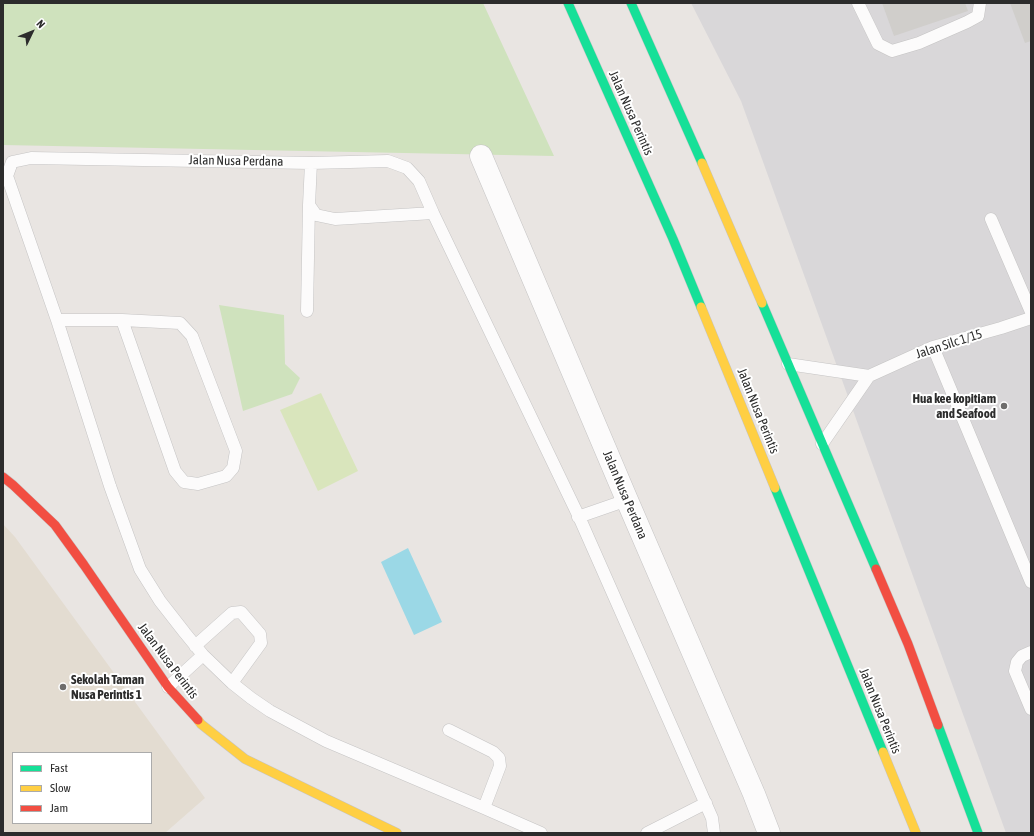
<!DOCTYPE html>
<style>
body{margin:0}
#map{position:relative;width:1034px;height:836px;overflow:hidden;background:#e9e5e2;font-family:"Asap Condensed",sans-serif}
canvas{display:block}
.frame{position:absolute;inset:0;border:4px solid #2c2c2c;pointer-events:none}
.legend{position:absolute;left:12px;top:752px;width:140px;height:72px;box-sizing:border-box;background:#fff;border:1px solid #ababab;margin:0;padding:5px 7px;list-style:none;font-size:12px;color:#2c2c2c}
.legend li{display:flex;align-items:center;gap:8px;height:20px}
.legend b{width:20px;border:1px solid #ababab}
.north{position:absolute;left:12px;top:12px;width:40px;height:40px;-webkit-text-stroke:3px #fff;paint-order:stroke;rotate:47deg;font-size:11px;font-weight:700;line-height:16px;text-align:center;color:#2c2c2c}
.north::after{content:'';display:block;margin:auto;width:14px;height:18px;background:#2c2c2c;clip-path:polygon(50% 0,100% 100%,50% 72%,0 100%)}
</style>
<div id="map">
<canvas width="1034" height="836"></canvas>
<div class="frame"></div>
<ul class="legend">
<li><b style="height:5px;background:#16e098"></b>Fast</li>
<li><b style="height:5px;background:#ffcf43"></b>Slow</li>
<li><b style="height:5px;background:#f24e42"></b>Jam</li>
</ul>
<div class="north">N</div>
</div>
<script>
const g = document.querySelector('canvas').getContext('2d');
g.lineJoin = 'round';
function paint(path, color) {
  g.fillStyle = color;
  g.fill(path, 'evenodd');
}
function shape(rows) {
  const path = new Path2D();
  for (const r of rows) {
    path.moveTo(r[0], r[1]);
    for (let i = 2; i < r.length; i += 2) path.lineTo(r[i], r[i + 1]);
  }
  return path;
}
function strokePath(path, color, width, dash) {
  g.strokeStyle = color;
  g.lineWidth = width;
  g.lineCap = dash ? 'butt' : 'round';
  g.setLineDash(dash || []);
  g.stroke(path);
}
function label(font, color, halo, rows, align = 'center') {
  g.font = font + ' "Asap Condensed",sans-serif';
  g.lineWidth = 4;
  g.setLineDash([]);
  g.textBaseline = 'middle';
  g.strokeStyle = halo;
  g.fillStyle = color;
  for (const [text, x, y, turn = 0] of rows) {
    g.save();
    g.translate(x, y);
    g.rotate((+turn || 0) * Math.PI / 180);
    g.textAlign = isNaN(turn) ? turn : align;
    if (halo) g.strokeText(text, 0, 0);
    g.fillText(text, 0, 0);
    g.restore();
  }
}
const industrial = shape([
 [691,3,1031,3,1031,833,1006,833,741,101]
]);
const education = shape([
 [3,524,15,537,205,798,165,833,3,833],
 [13,753,151,753,151,823,13,823]
]);
const green = shape([
 [3,3,483,3,554,156,3,145],
 [219,305,284,315,285,364,300,378,292,394,243,411]
]);
const pitch = shape([
 [321,393,358,471,318,491,280,410]
]);
const water = shape([
 [408,548,442,622,414,635,381,562]
]);
const building = shape([
 [882,3,965,3,968,11,894,36],
 [1010,3,1031,3,1031,41,1025,43]
]);
const lane = shape([
 [858,3,878,44,892,51,919,43,967,22,978,16,980,3],
 [311,163,309,205,316,215,335,219,433,213,580,519,712,818,714,833],
 [433,213,419,181,407,168,388,161,311,163,31,158,12,162,7,176,57,320,110,486,140,569,160,601,185,633,203,655,232,683,251,698,270,711,326,741,484,808,541,833],
 [991,219,1031,312],
 [307,311,309,205],
 [57,320,122,320,180,323,192,336,236,451,233,468,226,476,198,484,184,482,175,471,122,320],
 [933,347,1031,582],
 [788,364,869,376],
 [822,444,869,376,933,347,1001,328,1031,318],
 [578,517,627,500],
 [195,646,232,613,241,612,260,634,261,643,232,683],
 [1031,652,1022,656,1017,662,1015,671,1031,709],
 [168,687,203,655],
 [449,730,493,752,499,758,500,766,484,808],
 [647,833,706,803]
]);
const street = shape([
 [481,156,627,500,754,794,769,833]
]);
const fast = shape([
 [568,3,673,239,701,307],
 [631,3,702,163],
 [762,303,876,569],
 [775,488,883,752],
 [938,725,978,833]
]);
const slow = shape([
 [702,163,762,303],
 [701,307,775,488],
 [198,720,201,724,245,759,397,833],
 [883,752,916,833]
]);
const jam = shape([
 [3,477,13,485,55,525,84,565,168,687,198,720],
 [876,569,908,644,938,725]
]);
const markers = [
 [1004,406,4,"#6e6d6c"],
 [63,687,4,"#6e6d6c"]
];
const streetNames = [
 ["Jalan Nusa Perintis",631,113,66],
 ["Jalan Nusa Perdana",236,161,1],
 ["Jalan Silc 1/15",949,344,-18],
 ["Jalan Nusa Perintis",758,411,68],
 ["Jalan Nusa Perdana",625,495,67],
 ["Jalan Nusa Perintis",168,661,53],
 ["Jalan Nusa Perintis",880,711,68]
];
const poiNames = [
 ["Hua kee kopitiam",996,399],
 ["and Seafood",996,414],
 ["Sekolah Taman",71,680,"left"],
 ["Nusa Perintis 1",71,695,"left"]
];
paint(industrial, '#d9d7d9');
paint(education, '#e3dcd1');
paint(green, '#cfe2bd');
paint(pitch, '#d9e5bc');
paint(water, '#9bd8e6');
paint(building, '#d0cecb');
strokePath(lane, '#c5c4c4', 13);
strokePath(street, '#c5c4c4', 23);
strokePath(fast, '#c5c4c4', 10);
strokePath(slow, '#c5c4c4', 10);
strokePath(jam, '#c5c4c4', 10);
strokePath(lane, '#fcfbfb', 12);
strokePath(street, '#fcfbfb', 22);
strokePath(fast, '#16e098', 9);
strokePath(slow, '#ffcf43', 9);
strokePath(jam, '#f24e42', 9);
for (const [x, y, r, color] of markers) {
  const dot = new Path2D();
  dot.arc(x, y, r, 0, 2 * Math.PI);
  g.fillStyle = color;
  g.fill(dot);
  strokePath(dot, '#fff', 1.5);
}
label('13px', '#2c2c2c', '#fff', streetNames);
label('bold 13px', '#2c2c2c', '#fff', poiNames, 'right');
</script>
